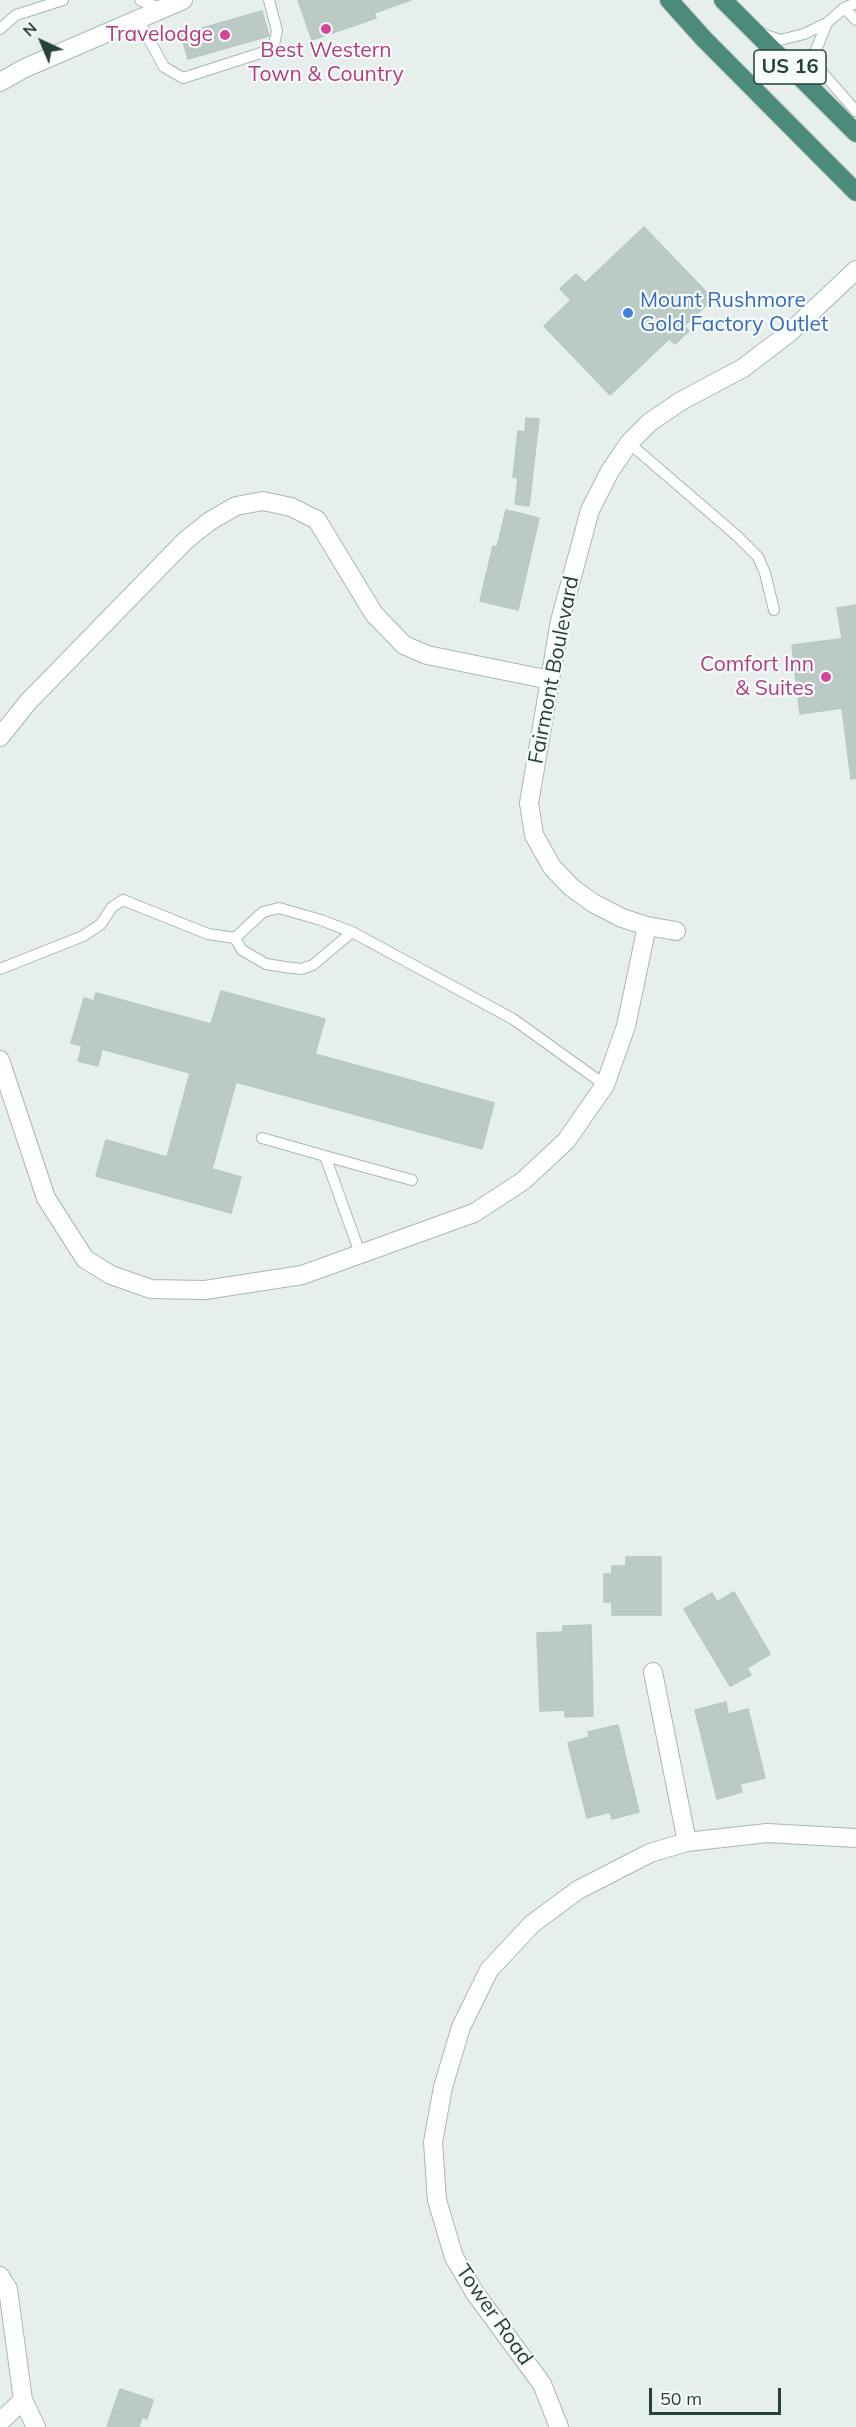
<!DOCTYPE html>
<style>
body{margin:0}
#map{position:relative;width:856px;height:2427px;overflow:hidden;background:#e6efeb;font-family:Mulish,sans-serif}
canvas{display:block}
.north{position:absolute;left:12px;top:12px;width:60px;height:60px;-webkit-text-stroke:4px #f7fbf9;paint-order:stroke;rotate:316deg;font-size:16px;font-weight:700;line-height:24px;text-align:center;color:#24423a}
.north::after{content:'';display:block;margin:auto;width:21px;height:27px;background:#24423a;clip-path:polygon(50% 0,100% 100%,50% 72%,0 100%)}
.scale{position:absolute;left:649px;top:2388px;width:132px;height:27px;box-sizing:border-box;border:3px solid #24423a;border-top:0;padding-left:8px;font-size:18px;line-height:21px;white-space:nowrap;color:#24423a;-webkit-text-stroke:4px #f7fbf9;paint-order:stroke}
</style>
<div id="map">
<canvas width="856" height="2427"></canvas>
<div class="north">N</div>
<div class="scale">50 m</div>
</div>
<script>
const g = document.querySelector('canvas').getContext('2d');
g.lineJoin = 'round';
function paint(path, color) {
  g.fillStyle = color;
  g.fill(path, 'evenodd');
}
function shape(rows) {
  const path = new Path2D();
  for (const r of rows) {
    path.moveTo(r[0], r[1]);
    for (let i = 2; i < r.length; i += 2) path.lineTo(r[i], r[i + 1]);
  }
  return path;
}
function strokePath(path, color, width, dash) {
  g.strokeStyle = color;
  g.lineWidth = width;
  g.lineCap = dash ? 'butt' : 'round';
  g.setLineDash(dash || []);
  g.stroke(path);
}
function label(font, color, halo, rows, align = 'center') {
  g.font = font + ' Mulish,sans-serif';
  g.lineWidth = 4.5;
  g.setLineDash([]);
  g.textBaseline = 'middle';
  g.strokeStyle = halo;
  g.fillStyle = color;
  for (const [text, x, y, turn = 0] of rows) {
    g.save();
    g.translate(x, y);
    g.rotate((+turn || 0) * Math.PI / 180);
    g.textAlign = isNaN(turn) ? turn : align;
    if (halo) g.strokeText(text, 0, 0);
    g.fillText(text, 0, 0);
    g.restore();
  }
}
const building = shape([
 [298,0,411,0,374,13,376,18,312,40,298,0],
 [262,11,269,36,188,59,181,34,262,11],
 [644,227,713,299,684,326,689,331,675,344,669,339,610,395,544,326,571,300,560,289,576,274,585,283,644,227],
 [526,418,539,419,529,506,515,504,518,478,513,477,518,431,525,432,526,418],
 [506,510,539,518,518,610,480,601,493,546,497,547,506,510],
 [856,605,856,637,842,639,837,608,856,605],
 [856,637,856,778,851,779,842,708,800,714,792,645,856,637],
 [221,991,325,1019,315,1054,494,1103,482,1149,236,1082,212,1169,241,1177,231,1213,96,1176,106,1140,167,1157,190,1073,102,1049,98,1066,78,1061,82,1046,71,1043,84,998,94,1001,96,993,211,1024,221,991],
 [626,1557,661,1557,661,1615,612,1615,612,1602,604,1602,604,1574,612,1574,612,1566,626,1566,626,1557],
 [734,1592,770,1654,747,1668,751,1675,730,1686,684,1609,712,1593,717,1602,734,1592],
 [591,1625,593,1716,565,1717,565,1710,540,1711,537,1633,563,1632,563,1626,591,1625],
 [726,1702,728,1714,748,1709,765,1778,740,1784,742,1792,717,1799,695,1710,726,1702],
 [618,1725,639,1812,612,1819,610,1812,587,1818,568,1743,589,1737,588,1732,618,1725],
 [120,2389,153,2400,147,2419,142,2417,139,2427,107,2427,120,2389]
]);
const service = shape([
 [140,0,162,9],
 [844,8,856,3],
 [138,19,164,67,183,78,273,49,277,31,269,0],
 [827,23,844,8,856,20],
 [0,29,16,15,63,0],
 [763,34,780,40,804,34,827,23,816,50,821,71,856,111],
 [629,443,736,535,758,557,765,573,774,610],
 [235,938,263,912,279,908,321,920,352,932],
 [0,969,83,936,101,924,112,907,123,900,208,934,235,938,242,950,266,964,285,967,301,969,313,965,352,932,513,1019,605,1085],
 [262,1138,325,1156,360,1253],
 [325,1156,412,1180]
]);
const minor = shape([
 [0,82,25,68,183,0],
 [0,737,28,702,185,541,210,521,236,506,263,501,291,507,317,520,374,614,404,645,427,655,550,680],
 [676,931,647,926,622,918,593,903,571,887,552,867,534,835,529,803,560,621,590,510,610,471,629,443,650,422,681,401,743,368,789,333,856,270],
 [0,1060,46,1198,85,1259,111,1275,151,1289,205,1290,302,1275,474,1213,523,1181,566,1141,605,1085,626,1026,647,926],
 [653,1672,687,1842],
 [0,2276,8,2289,23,2400,36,2427],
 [0,2422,23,2400]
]);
const tertiary = shape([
 [559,2427,542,2384,475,2293,454,2257,437,2200,433,2142,443,2087,461,2027,489,1970,532,1924,578,1890,650,1853,687,1842,767,1833,856,1838]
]);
const trunk = shape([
 [669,0,704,39,856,192],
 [723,0,856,133]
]);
const markers = [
 [326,29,6,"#d1479c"],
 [225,35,6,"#d1479c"],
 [628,313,6,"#3f7fe0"],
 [826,677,6,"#d1479c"]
];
const shields = [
 [790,67,72]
];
const shieldNames = [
 ["US 16",790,67]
];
const hotelNames = [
 ["Travelodge",213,35],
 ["Best Western",326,51,"center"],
 ["Town & Country",326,75,"center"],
 ["Comfort Inn",814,665],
 ["& Suites",814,689]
];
const shopNames = [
 ["Mount Rushmore",640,301],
 ["Gold Factory Outlet",640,325]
];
const streetNames = [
 ["Fairmont Boulevard",554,670,-79],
 ["Tower Road",494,2315,55]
];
paint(building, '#bbcac4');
strokePath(building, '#b8c9c2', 1.5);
strokePath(service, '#a8b8b2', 12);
strokePath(minor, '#a8b8b2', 20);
strokePath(tertiary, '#a8b8b2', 20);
strokePath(trunk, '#c2cac8', 20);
strokePath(service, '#fff', 10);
strokePath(minor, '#fff', 18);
strokePath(tertiary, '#fff', 18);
strokePath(trunk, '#4c8a7c', 18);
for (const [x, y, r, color] of markers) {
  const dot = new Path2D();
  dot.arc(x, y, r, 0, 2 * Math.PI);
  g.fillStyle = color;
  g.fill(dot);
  strokePath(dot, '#f7fbf9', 2);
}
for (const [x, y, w] of shields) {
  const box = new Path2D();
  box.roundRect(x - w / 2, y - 17, w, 34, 4.5);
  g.fillStyle = '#f7fbf9';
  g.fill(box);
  strokePath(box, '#24423a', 1.5);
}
label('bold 20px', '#24423a', null, shieldNames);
label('21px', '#b23c85', '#f7fbf9', hotelNames, 'right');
label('21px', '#366cbe', '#f7fbf9', shopNames, 'left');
label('21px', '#24423a', '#f7fbf9', streetNames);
</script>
